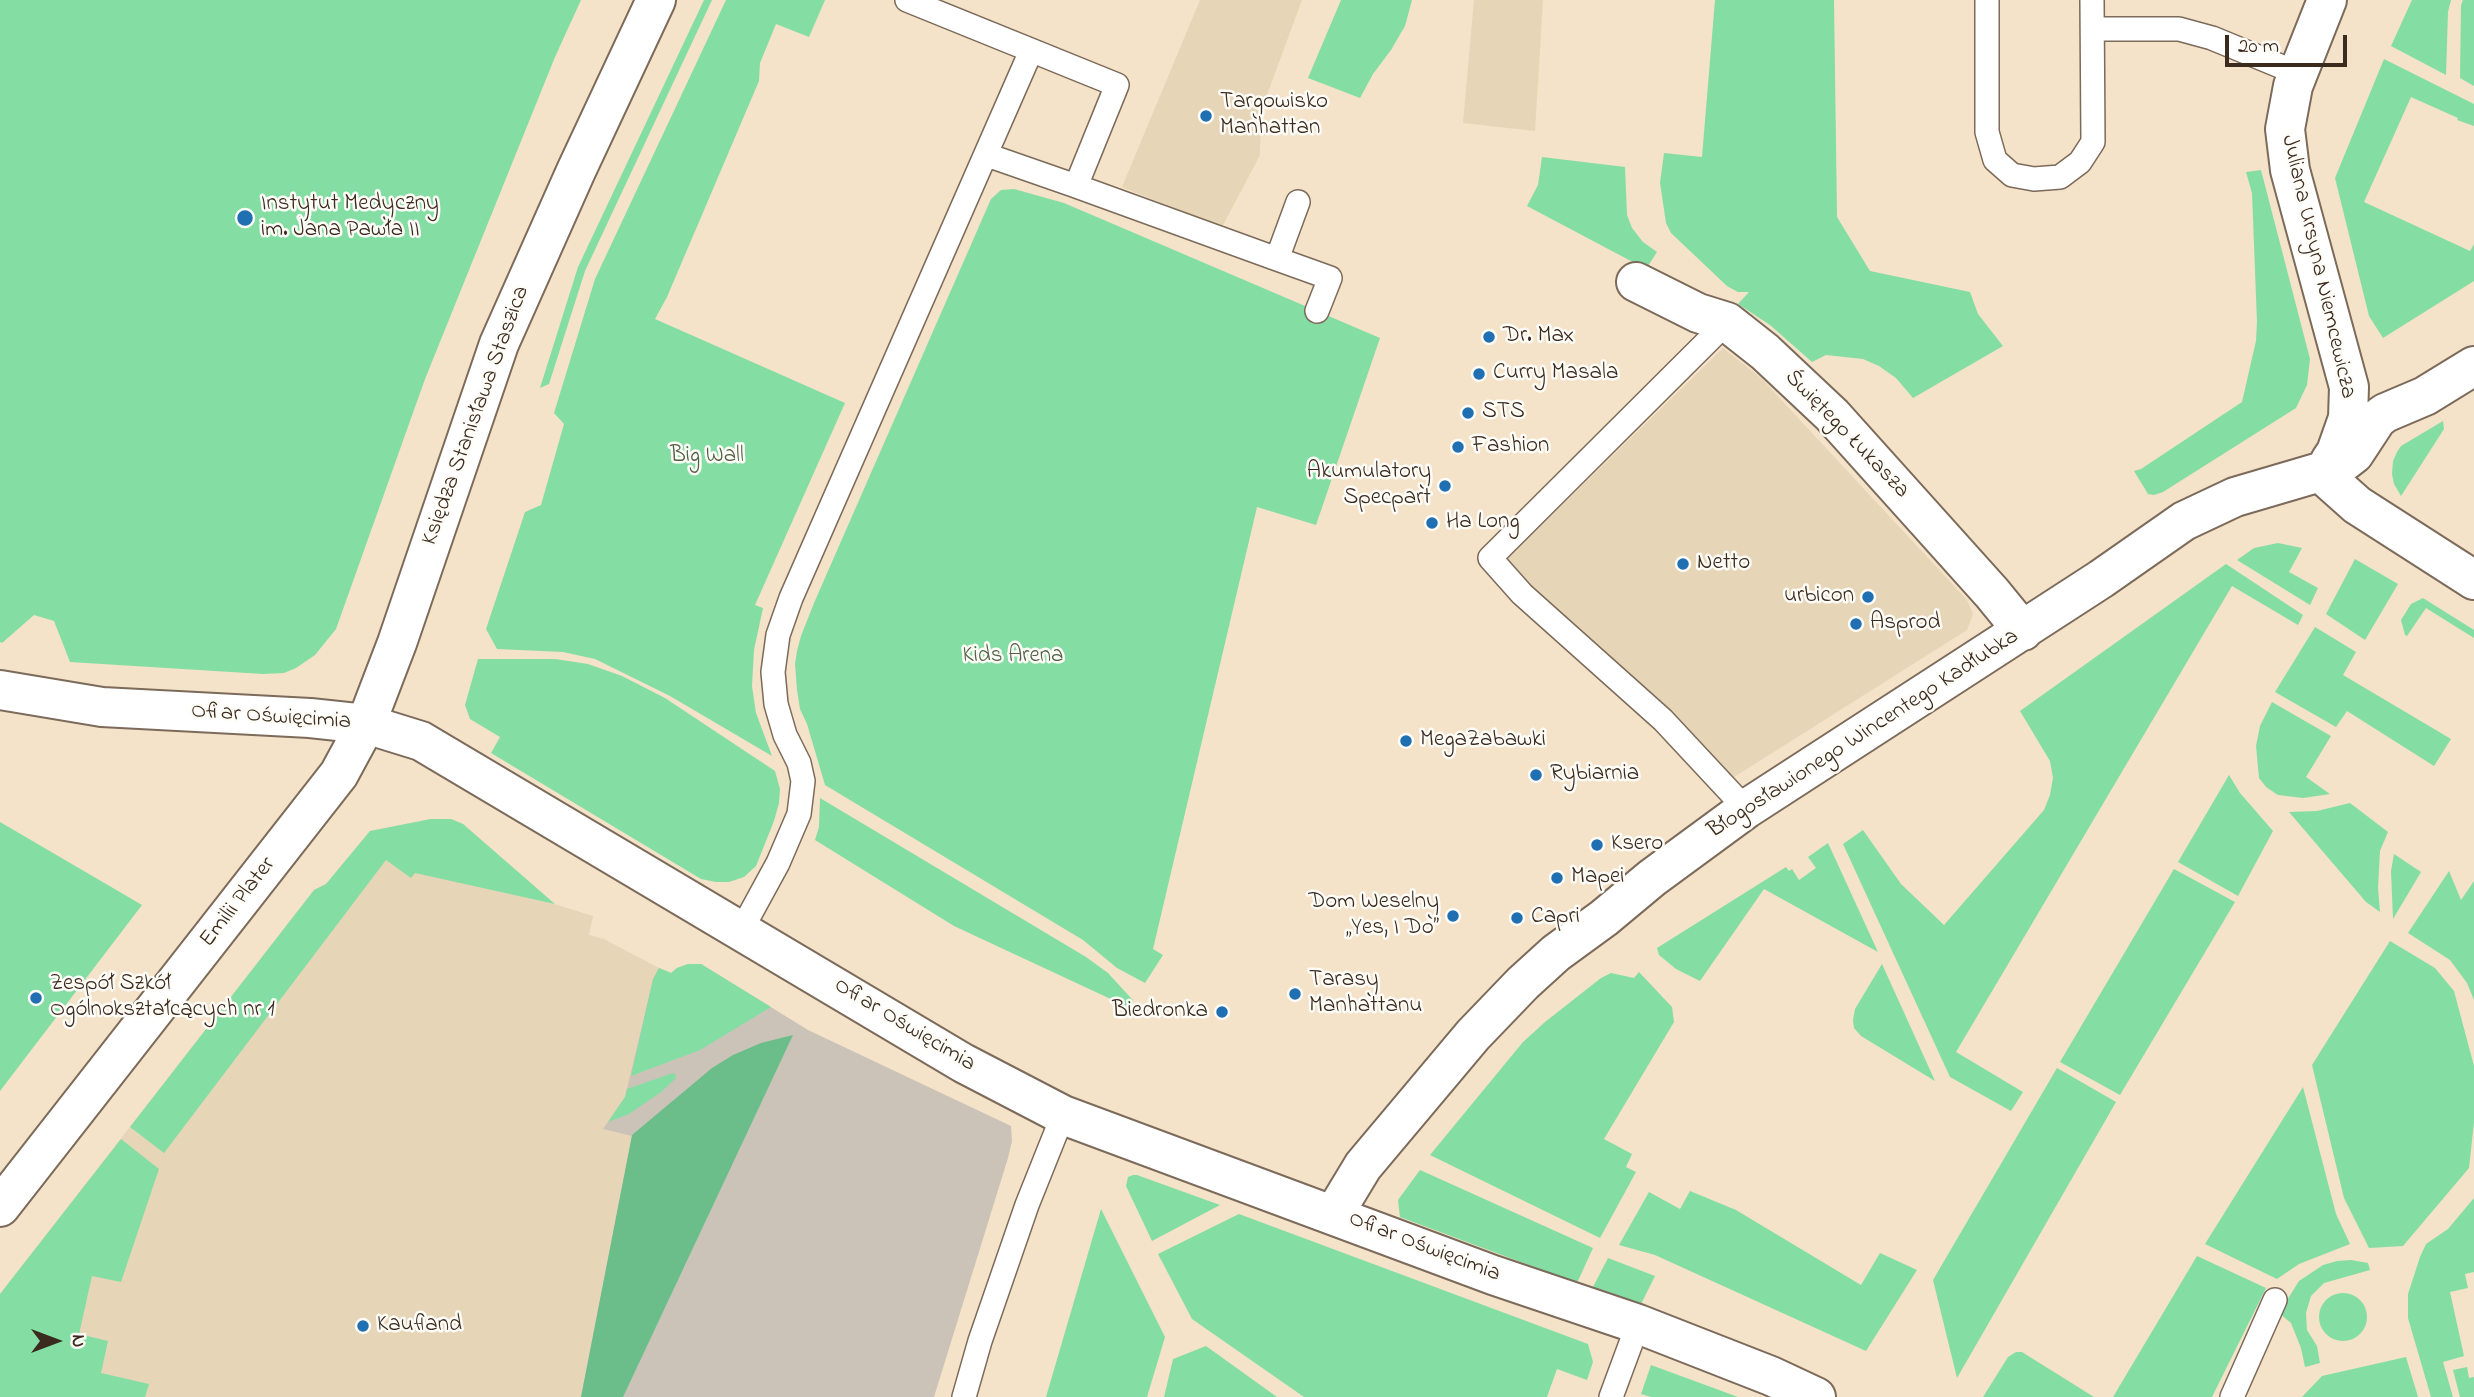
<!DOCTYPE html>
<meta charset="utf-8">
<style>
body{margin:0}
#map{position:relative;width:2474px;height:1397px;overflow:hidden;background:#f4e2c9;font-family:"Indie Flower",sans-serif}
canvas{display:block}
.north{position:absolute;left:21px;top:1306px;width:70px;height:70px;-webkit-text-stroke:5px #fdfcf7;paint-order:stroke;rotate:90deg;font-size:19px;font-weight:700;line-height:28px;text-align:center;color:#3b2a1e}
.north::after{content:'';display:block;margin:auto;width:24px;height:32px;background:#3b2a1e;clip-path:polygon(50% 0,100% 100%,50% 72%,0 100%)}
.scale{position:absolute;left:2225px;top:35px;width:122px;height:32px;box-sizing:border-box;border:4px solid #3b2a1e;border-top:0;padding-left:9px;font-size:21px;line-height:24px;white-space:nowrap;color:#3b2a1e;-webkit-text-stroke:5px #fdfcf7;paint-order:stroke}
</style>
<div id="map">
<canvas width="2474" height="1397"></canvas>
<div class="north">N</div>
<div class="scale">20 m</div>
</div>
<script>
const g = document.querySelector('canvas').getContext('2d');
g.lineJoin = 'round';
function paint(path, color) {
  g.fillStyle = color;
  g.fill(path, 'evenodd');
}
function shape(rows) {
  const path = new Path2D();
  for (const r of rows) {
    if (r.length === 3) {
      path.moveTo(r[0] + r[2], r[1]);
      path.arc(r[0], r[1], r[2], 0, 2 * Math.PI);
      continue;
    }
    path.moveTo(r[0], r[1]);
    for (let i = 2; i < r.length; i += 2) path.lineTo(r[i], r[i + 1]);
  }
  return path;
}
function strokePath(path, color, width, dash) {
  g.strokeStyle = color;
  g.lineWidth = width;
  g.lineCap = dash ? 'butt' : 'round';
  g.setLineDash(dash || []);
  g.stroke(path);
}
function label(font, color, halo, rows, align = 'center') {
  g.font = font + ' "Indie Flower",sans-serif';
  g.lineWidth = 5;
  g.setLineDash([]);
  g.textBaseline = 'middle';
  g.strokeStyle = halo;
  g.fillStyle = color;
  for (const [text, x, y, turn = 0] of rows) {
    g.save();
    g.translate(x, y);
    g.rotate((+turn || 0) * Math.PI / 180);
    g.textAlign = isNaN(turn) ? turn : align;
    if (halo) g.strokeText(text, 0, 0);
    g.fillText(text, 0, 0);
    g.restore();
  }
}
const built = shape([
 [1200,0,1302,0,1261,111,1260,155,1222,227,1122,187],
 [1474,0,1543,0,1535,131,1463,123],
 [1723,348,1761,378,1967,600,1973,614,1967,630,1731,779,1504,562],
 [431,819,451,819,463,824,554,904,593,916,589,935,604,939,659,968,653,979,625,1097,604,1129,632,1135,581,1397,0,1397,0,1294,314,890,326,884,370,831]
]);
const industrial = shape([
 [688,964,701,964,808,1030,1011,1126,1012,1141,1008,1158,934,1397,581,1397,632,1136,603,1129,625,1097,653,979,659,968,671,973,677,968]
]);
const green = shape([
 [0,0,581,0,555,57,425,379,336,629,315,655,296,668,284,673,263,674,70,662,54,621,34,615,2,643,0,642],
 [704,0,712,0,585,271,549,384,540,388,578,267],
 [726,0,825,0,809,37,776,24,760,63,759,81,667,297,655,319,845,403,755,605,763,608,754,650,752,686,756,713,772,756,670,696,595,659,563,652,497,649,486,629,525,512,541,505,564,424,554,413,595,279],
 [1341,0,1412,0,1405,26,1391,50,1373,74,1360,98,1308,78],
 [1715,0,1834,0,1837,217,1870,271,1970,292,1978,314,2003,346,1913,398,1896,378,1879,366,1863,359,1826,355,1812,362,1770,325,1738,304,1749,292,1738,292,1727,286,1671,233,1666,223,1660,183,1664,153,1702,157],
 [2412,0,2451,0,2448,12,2446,75,2391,46],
 [2463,0,2474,0,2474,86,2460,78,2461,5],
 [2384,59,2474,104,2474,126,2457,120,2458,118,2411,97,2364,202,2470,251,2474,244,2474,281,2383,338,2369,316,2335,178],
 [1542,157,1625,167,1627,215,1632,228,1643,242,1657,252,1646,269,1527,206,1538,185],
 [2261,170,2310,359,2307,385,2296,408,2163,492,2154,495,2148,494,2134,471,2141,469,2242,402,2256,341,2257,322,2252,193,2246,172],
 [1014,189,1064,203,1380,338,1316,525,1257,507,1153,949,1163,955,1145,983,1117,968,1083,940,825,785,807,724,800,709,797,690,795,664,797,651,801,636,814,603,991,199,1001,190],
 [2443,421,2444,429,2401,496,2394,484,2392,474,2393,461,2397,452,2401,446],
 [2278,543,2302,548,2289,572,2318,588,2310,605,2237,560,2254,548],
 [2355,559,2398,584,2365,640,2326,614],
 [2226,564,2303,615,2298,625,2232,586,1956,1052,2023,1092,2011,1111,1950,1077,1843,844,1863,830,1901,884,1944,925,2044,810,2050,795,2053,778,2050,761,2020,711],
 [2423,598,2474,630,2474,638,2426,608,2407,636,2405,635,2401,620,2411,604],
 [2315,627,2356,652,2343,675,2451,739,2434,766,2347,711,2336,727,2275,692],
 [478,659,555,659,588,664,622,676,665,698,775,771,780,789,779,803,774,821,756,866,744,877,729,882,716,882,701,879,491,753,500,737,470,719,465,705],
 [2272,702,2331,736,2306,777,2330,794,2303,798,2278,795,2266,787,2259,778,2256,746,2260,726],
 [2229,775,2240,793,2273,831,2238,896,2178,862],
 [820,798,1086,957,1108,973,1130,997,1133,1000,1130,1008,954,926,815,840,819,827],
 [2350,803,2388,832,2380,851,2378,888,2380,912,2366,902,2289,812,2317,811],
 [431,819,451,819,463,824,555,904,415,873,411,878,386,860,164,1153,130,1127,314,890,326,884,370,831],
 [0,822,142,905,0,1091],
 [1828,843,1878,952,1764,889,1700,981,1676,969,1659,955,1657,948,1786,867,1789,871,1792,869,1799,880,1816,868,1808,857],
 [2394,854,2421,872,2393,919,2391,871],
 [2174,869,2235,902,2120,1095,2060,1062],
 [2449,871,2461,900,2474,881,2474,1000,2467,983,2450,960,2408,933],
 [2390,941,2435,968,2454,991,2474,1066,2474,1122,2469,1168,2403,1246,2369,1248,2344,1198,2312,1065],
 [688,964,701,964,771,1007,700,1050,631,1076,653,979,659,968,671,973,677,968],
 [1882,964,1935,1081,1861,1036,1854,1028,1853,1020,1855,1009],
 [1639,972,1672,1007,1674,1022,1604,1139,1632,1154,1626,1167,1636,1172,1600,1238,1430,1155,1523,1042,1545,1022,1601,978,1611,973,1634,978],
 [2057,1068,2116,1102,1957,1378,1933,1280],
 [673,1073,676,1075,675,1079,661,1092,629,1114,608,1122,625,1097,627,1089],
 [2303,1087,2336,1214,2350,1244,2299,1264,2277,1279,2205,1244],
 [121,1139,159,1169,121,1282,92,1276,79,1334,108,1341,101,1373,149,1384,145,1397,0,1397,0,1294],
 [1420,1170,1593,1248,1577,1283,1400,1217,1398,1200],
 [1133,1175,1137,1175,1220,1205,1152,1241,1126,1186,1128,1177],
 [1690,1191,1736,1210,1861,1285,1880,1253,1917,1270,1866,1351,1655,1255,1619,1245,1649,1192,1680,1209],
 [2474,1198,2474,1272,2465,1274,2468,1288,2450,1292,2464,1356,2443,1362,2453,1397,2431,1397,2408,1318,2408,1294,2420,1257,2426,1244,2448,1229],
 [1101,1209,1165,1337,1147,1397,1046,1397],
 [1239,1214,1588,1344,1593,1362,1587,1380,1557,1369,1547,1397,1304,1397,1192,1319,1158,1254],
 [2197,1256,2266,1288,2212,1397,2113,1397],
 [1608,1258,1655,1276,1640,1306,1592,1289],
 [2351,1260,2368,1263,2370,1270,2324,1283,2311,1296,2306,1313,2307,1330,2317,1346,2320,1363,2305,1367,2301,1348,2291,1323,2279,1313,2299,1281,2323,1265,2337,1261],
 [2343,1317,24],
 [1206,1346,1277,1397,1164,1397,1173,1359],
 [2016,1352,2022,1352,2094,1397,1983,1397,2008,1357],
 [2406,1357,2418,1397,2302,1397,2322,1376],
 [1651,1365,1738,1397,1651,1397,1641,1394],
 [2467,1367,2469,1378,2474,1377,2474,1397,2460,1397,2453,1370]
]);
const forest = shape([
 [793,1035,623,1397,581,1397,632,1135,712,1068,733,1055,761,1043]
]);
const lane = shape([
 [907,0,1117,85,1076,186,987,155],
 [1987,0,1987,132,1995,160,2012,175,2034,179,2060,177,2080,162,2093,142,2092,0],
 [2093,29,2179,29,2212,38,2297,73],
 [1076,186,1277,259,1298,202],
 [1277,259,1330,278,1317,311],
 [1727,322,1490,558,1522,594,1663,720,1746,809],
 [742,929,778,863,799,814,803,781,799,763,785,735,776,704,773,672,778,635,791,598,1031,51],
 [964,1397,980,1341,1027,1205,1063,1115],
 [1611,1397,1638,1324],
 [2232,1397,2275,1300]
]);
const street = shape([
 [2327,0,2293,86,2285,129,2290,170,2349,387,2348,418,2336,452,2330,461],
 [1636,282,1698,313,1727,322,1765,352,1832,415,1992,593,2023,631],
 [2320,472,2357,505,2474,580],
 [0,690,102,707,310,718,366,724,421,741,963,1063,1063,1115,1493,1275,1638,1324,1771,1376,1816,1397],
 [1334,1214,1363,1166,1473,1035,1523,983,1556,953,1604,918,1652,878,1746,809,2101,579,2184,521,2235,497,2320,472,2341,464,2354,454,2377,419,2385,413,2425,396,2474,366]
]);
const secondary = shape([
 [0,1207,339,774,366,724,397,643,499,344,576,171,656,0]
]);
const markers = [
 [1206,116,7,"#1f6fb2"],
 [245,218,9,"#1f6fb2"],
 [1489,337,7,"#1f6fb2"],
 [1479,374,7,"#1f6fb2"],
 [1468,413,7,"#1f6fb2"],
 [1458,447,7,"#1f6fb2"],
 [1445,486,7,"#1f6fb2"],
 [1432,523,7,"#1f6fb2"],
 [1683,564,7,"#1f6fb2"],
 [1868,597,7,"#1f6fb2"],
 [1856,624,7,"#1f6fb2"],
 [1406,741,7,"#1f6fb2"],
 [1536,775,7,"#1f6fb2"],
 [1597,845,7,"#1f6fb2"],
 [1557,878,7,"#1f6fb2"],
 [1453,916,7,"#1f6fb2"],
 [1517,918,7,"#1f6fb2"],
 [1295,994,7,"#1f6fb2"],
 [36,998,7,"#1f6fb2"],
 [1222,1012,7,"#1f6fb2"],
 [363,1326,7,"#1f6fb2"]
];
const poiNames = [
 ["Targowisko",1220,103],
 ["Manhattan",1220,129],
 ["Instytut Medyczny",261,205],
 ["im. Jana Pawła II",261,231],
 ["Dr. Max",1503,337],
 ["Curry Masala",1493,374],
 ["STS",1482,413],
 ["Fashion",1472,447],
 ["Akumulatory",1431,473,"right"],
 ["Specpart",1431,499,"right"],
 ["Ha Long",1446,523],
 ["Netto",1697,564],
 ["urbicon",1854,597,"right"],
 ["Asprod",1870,624],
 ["MegaZabawki",1420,741],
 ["Rybiarnia",1550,775],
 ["Ksero",1611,845],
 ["Mapei",1571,878],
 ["Dom Weselny",1439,903,"right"],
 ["„Yes, I Do”",1439,929,"right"],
 ["Capri",1531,918],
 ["Tarasy",1309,981],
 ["Manhattanu",1309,1007],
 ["Zespół Szkół",50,985],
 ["Ogólnokształcących nr 1",50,1011],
 ["Biedronka",1208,1012,"right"],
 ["Kaufland",377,1326]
];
const streetNames = [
 ["Juliana Ursyna Niemcewicza",2317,267,77],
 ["Księdza Stanisława Staszica",477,416,-70],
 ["Świętego Łukasza",1846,435,46],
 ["Ofiar Oświęcimia",271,718,4],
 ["Błogosławionego Wincentego Kadłubka",1864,735,-33],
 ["Emilii Plater",239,903,-52],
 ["Ofiar Oświęcimia",904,1026,31],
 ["Ofiar Oświęcimia",1424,1248,21]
];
const parkNames = [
 ["Big Wall",707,457],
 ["Kids Arena",1013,657]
];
paint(built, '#e7d5b7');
paint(industrial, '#cbc3b8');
paint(green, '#84dea4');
paint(forest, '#6bbd8a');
strokePath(lane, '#7c6a5a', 26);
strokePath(street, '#7c6a5a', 42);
strokePath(secondary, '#7c6a5a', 42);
strokePath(lane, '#fff', 23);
strokePath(street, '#fff', 38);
strokePath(secondary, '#fff', 38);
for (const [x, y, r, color] of markers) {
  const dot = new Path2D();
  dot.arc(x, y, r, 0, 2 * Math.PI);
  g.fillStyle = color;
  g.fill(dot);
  strokePath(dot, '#fdfcf7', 2.5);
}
label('23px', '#3b2a1e', '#fdfcf7', poiNames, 'left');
label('23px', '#3b2a1e', '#fdfcf7', streetNames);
label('23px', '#516046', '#fdfcf7', parkNames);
</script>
